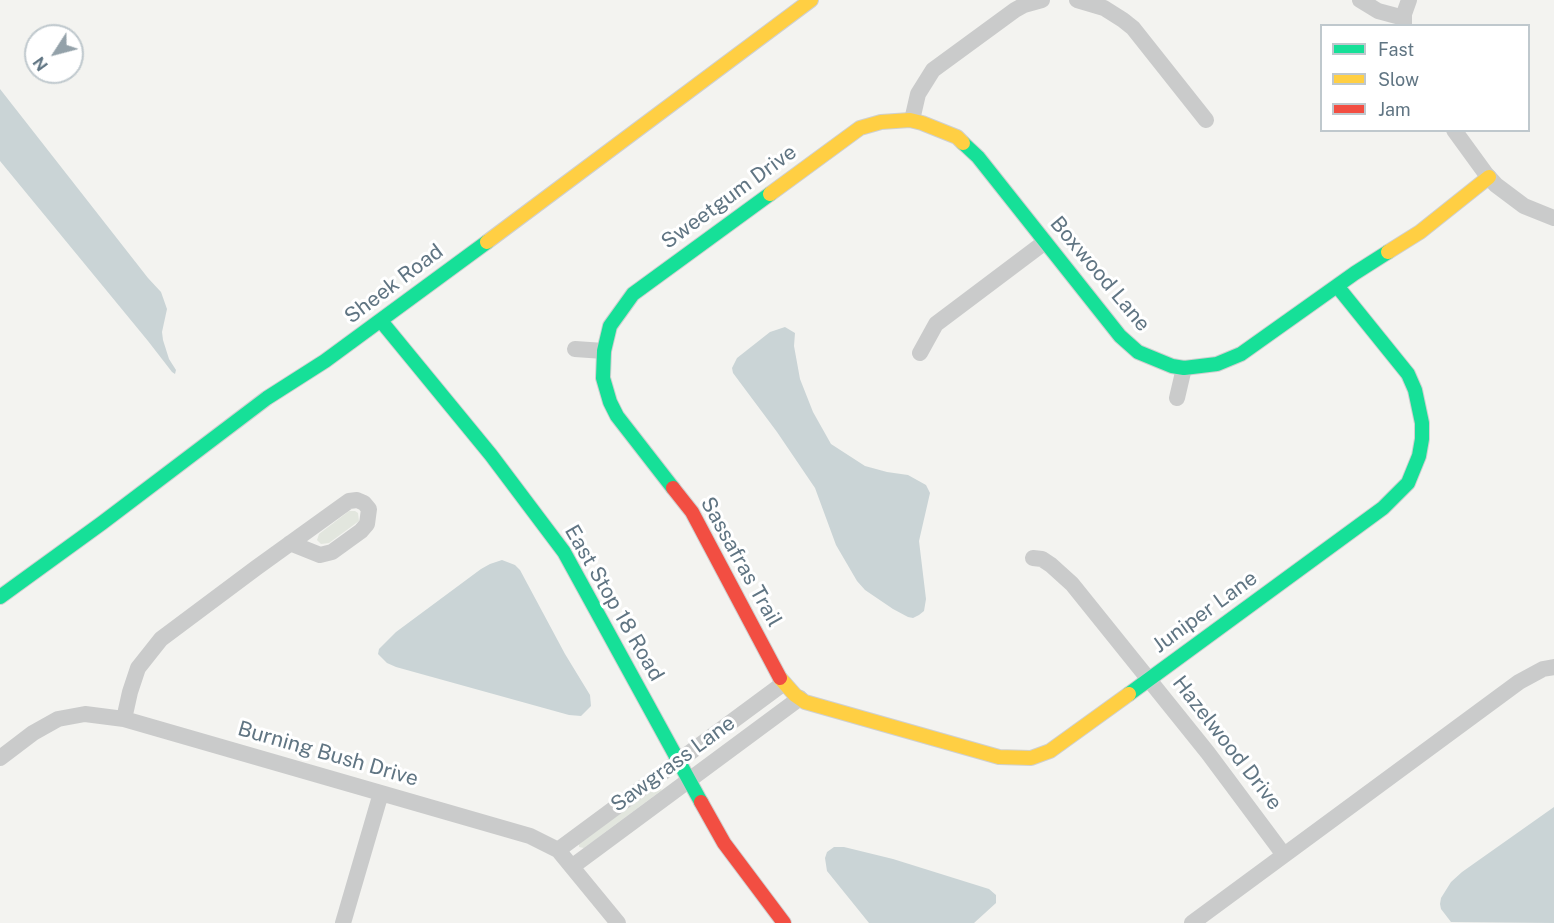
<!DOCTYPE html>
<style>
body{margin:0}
#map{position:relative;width:1554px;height:923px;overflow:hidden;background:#f3f3f0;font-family:"Public Sans",sans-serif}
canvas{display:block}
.legend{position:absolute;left:1320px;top:24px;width:210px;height:108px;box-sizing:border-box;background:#fff;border:2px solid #bfc8cd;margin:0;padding:8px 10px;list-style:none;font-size:18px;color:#607583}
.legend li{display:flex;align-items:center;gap:12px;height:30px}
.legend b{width:30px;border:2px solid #bfc8cd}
.north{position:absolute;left:24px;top:24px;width:60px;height:60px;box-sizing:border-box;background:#fff;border:2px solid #bfc8cd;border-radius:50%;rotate:234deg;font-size:16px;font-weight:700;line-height:24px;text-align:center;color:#607583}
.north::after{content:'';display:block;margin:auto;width:21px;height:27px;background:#93a1a9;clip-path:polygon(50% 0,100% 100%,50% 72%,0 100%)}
</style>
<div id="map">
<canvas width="1554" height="923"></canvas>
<ul class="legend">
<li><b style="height:8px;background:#16e098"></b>Fast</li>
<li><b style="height:8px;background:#ffcf43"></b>Slow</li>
<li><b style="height:8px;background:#f24e42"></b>Jam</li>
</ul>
<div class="north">N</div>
</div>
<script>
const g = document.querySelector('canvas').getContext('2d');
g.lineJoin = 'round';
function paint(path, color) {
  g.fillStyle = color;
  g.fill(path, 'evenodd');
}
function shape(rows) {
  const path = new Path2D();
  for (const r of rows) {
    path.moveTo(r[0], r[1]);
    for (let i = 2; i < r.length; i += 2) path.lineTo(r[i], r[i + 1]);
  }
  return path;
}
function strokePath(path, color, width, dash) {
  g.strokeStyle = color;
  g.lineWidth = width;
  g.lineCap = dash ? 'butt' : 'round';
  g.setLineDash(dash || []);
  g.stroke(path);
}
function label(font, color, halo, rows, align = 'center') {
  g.font = font + ' "Public Sans",sans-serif';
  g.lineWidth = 6;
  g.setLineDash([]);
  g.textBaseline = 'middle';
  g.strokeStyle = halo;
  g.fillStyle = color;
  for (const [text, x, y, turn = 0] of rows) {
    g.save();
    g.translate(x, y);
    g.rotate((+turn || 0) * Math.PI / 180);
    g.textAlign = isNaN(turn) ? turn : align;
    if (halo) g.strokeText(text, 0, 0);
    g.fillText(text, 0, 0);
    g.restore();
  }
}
const green = shape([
 [349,511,355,511,358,513,359,521,329,543,321,544,317,540,319,534],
 [657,786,662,790,584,848,579,847,579,844]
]);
const water = shape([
 [0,89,148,278,161,292,167,309,162,332,163,340,169,359,176,370,175,374,172,372,148,341,0,161],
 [785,327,795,333,794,346,800,379,813,412,831,444,865,466,887,472,908,475,926,485,930,493,919,541,926,599,924,611,919,615,913,618,908,617,893,609,865,590,857,581,836,545,815,488,777,432,733,373,732,368,737,358,770,332],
 [502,560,515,565,520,570,565,654,590,695,591,706,581,716,569,715,396,667,387,663,378,654,379,649,396,632,481,569,490,564],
 [1554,807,1554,923,1451,922,1441,909,1440,904,1441,898,1451,882,1462,872],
 [834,847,844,847,893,859,989,889,996,895,996,903,974,923,869,923,827,871,825,858,827,852]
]);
const street = shape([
 [1077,0,1104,8,1123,20,1133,28,1206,120],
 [1360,0,1378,11,1404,18],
 [1404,26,1404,14,1409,0],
 [912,120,918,94,933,70,1015,10,1024,5,1042,0],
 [1454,130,1486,174,1496,185,1524,206,1554,218],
 [575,349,604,351],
 [920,353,936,324,1045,242],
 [1177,398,1184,368],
 [1033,558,1042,559,1051,565,1072,584,1208,753,1284,855],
 [124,719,130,692,138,668,161,639,256,568,342,506,349,501,357,500,364,503,369,509,367,524,361,531,332,552,320,555,290,543],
 [0,758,33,733,58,719,85,714,124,719,530,836,558,850,618,923],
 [558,850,784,683],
 [573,866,800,698],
 [343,923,381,793],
 [1192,923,1519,682,1543,669,1554,667]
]);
const fast = shape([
 [963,143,978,157,1120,336,1138,352,1172,366,1184,368,1217,364,1241,354,1355,273,1388,252],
 [381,321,491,455,564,552,701,802],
 [673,488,617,416,610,402,603,378,604,351,610,326,633,294,770,194],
 [0,597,102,523,267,398,325,361,487,242],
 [1129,694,1383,508,1408,483,1419,456,1422,439,1422,423,1415,390,1408,374,1337,286]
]);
const slow = shape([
 [770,194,860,128,881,122,910,120,922,123,957,137,963,143],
 [487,242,811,0],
 [1388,252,1420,232,1489,177],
 [780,678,795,695,805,702,999,757,1031,758,1050,751,1129,694]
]);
const jam = shape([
 [673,488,692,512,780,678],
 [701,802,724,843,784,923]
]);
const streetNames = [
 ["Sweetgum Drive",729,197,-36],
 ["Boxwood Lane",1100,274,50],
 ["Sheek Road",394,284,-37],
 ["Sassafras Trail",741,562,61],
 ["East Stop 18 Road",614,603,60],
 ["Juniper Lane",1205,612,-36],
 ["Hazelwood Drive",1227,743,52],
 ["Burning Bush Drive",328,754,16],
 ["Sawgrass Lane",673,764,-36]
];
paint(green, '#e2e6de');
paint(water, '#cad4d6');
strokePath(fast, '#cfd0d0', 16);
strokePath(slow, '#cfd0d0', 16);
strokePath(jam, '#cfd0d0', 16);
strokePath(street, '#cacbcb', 16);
strokePath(fast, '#16e098', 14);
strokePath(slow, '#ffcf43', 14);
strokePath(jam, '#f24e42', 14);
label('21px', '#607583', '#fff', streetNames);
</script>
